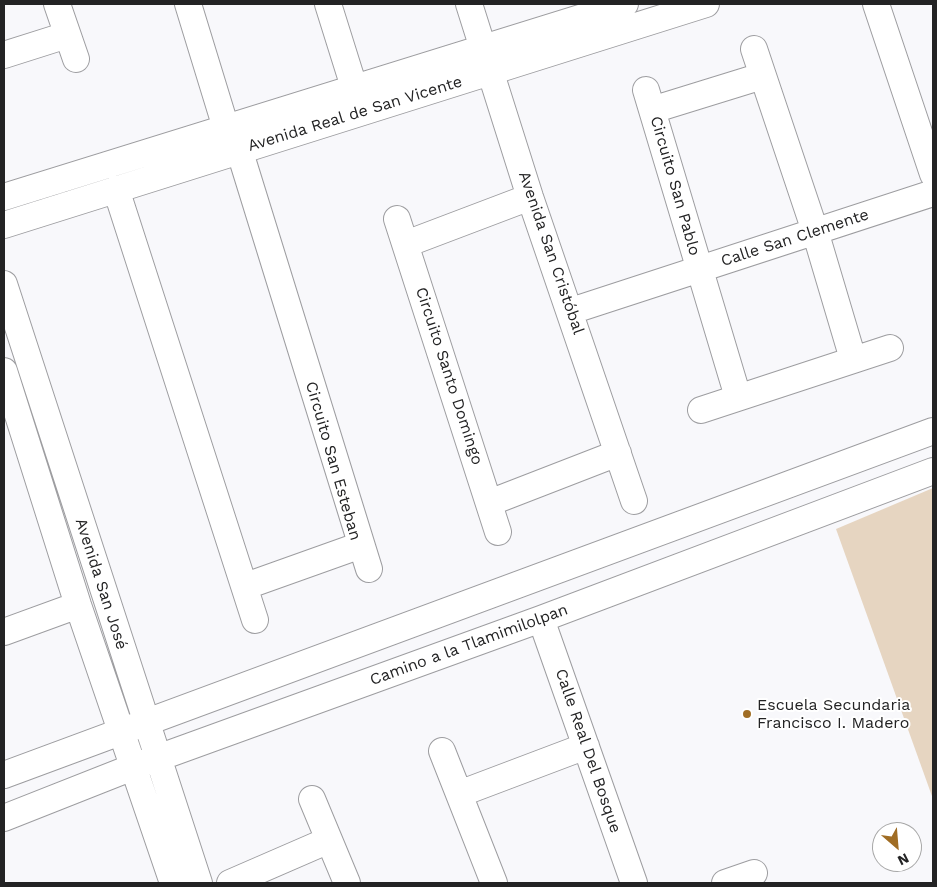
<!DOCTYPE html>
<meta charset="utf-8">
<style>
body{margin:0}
#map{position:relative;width:937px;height:887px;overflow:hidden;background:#f8f8fb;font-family:"Work Sans",sans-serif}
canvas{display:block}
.frame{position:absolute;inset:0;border:5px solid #232324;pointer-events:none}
.north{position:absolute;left:872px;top:822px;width:50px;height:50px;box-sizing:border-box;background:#fff;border:1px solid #a7a7a7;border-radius:50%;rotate:153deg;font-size:14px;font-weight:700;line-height:20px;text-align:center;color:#232324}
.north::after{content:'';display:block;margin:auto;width:18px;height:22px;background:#a06d24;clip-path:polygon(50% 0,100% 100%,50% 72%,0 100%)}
</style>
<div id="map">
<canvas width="937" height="887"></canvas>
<div class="frame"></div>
<div class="north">N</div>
</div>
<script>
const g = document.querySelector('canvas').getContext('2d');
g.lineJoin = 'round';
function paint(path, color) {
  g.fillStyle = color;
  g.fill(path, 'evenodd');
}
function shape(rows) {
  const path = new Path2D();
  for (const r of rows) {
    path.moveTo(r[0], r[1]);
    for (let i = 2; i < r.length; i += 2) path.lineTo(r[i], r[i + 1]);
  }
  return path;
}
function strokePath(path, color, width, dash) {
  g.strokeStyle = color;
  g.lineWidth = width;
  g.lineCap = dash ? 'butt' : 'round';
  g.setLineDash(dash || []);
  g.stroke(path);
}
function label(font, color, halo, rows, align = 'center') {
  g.font = font + ' "Work Sans",sans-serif';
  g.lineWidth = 4;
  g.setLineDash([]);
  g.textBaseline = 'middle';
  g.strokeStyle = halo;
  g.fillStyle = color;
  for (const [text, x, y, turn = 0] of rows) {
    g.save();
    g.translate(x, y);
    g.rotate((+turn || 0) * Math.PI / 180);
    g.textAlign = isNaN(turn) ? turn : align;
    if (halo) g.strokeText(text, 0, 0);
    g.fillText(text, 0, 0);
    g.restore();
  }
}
const green = shape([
 [933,488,933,799,836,529]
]);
const minor = shape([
 [57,4,76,59],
 [188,4,226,128],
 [328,4,354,87],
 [469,4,530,197,634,501],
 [876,4,933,174],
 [754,49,815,231,853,359],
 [4,55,67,35],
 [646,90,738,397],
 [652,110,762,76],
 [239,149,369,569],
 [116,189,255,620],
 [4,197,625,4],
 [397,219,498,532],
 [4,225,706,4],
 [406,244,530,197],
 [4,284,199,883],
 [571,311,933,193],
 [4,371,78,605,173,883],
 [701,410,890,348],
 [489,503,618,453],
 [246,586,361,545],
 [541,619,634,883],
 [4,632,78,605],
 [442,751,494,883],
 [4,775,933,431],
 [459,794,586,746],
 [312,799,347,883],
 [4,818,133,767,541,619,933,471],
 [230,883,329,840],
 [725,883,754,873]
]);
const markers = [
 [747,714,5,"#a06d24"]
];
const streetNames = [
 ["Avenida Real de San Vicente",355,114,-17],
 ["Circuito San Pablo",675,186,74],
 ["Calle San Clemente",795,238,-18],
 ["Avenida San Cristóbal",551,253,71],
 ["Circuito Santo Domingo",449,376,72],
 ["Circuito San Esteban",333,461,74],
 ["Avenida San José",101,584,72],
 ["Camino a la Tlamimilolpan",469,645,-20],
 ["Calle Real Del Bosque",588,751,71]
];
const poiNames = [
 ["Escuela Secundaria",757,705],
 ["Francisco I. Madero",757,723]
];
paint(green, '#e6d5c1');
strokePath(minor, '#9d9da0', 28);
strokePath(minor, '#fff', 26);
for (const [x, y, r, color] of markers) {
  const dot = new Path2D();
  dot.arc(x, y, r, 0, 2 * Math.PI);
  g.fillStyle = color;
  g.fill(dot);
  strokePath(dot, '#fff', 2);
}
label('16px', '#232324', '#fff', streetNames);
label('16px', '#232324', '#fff', poiNames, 'left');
</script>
